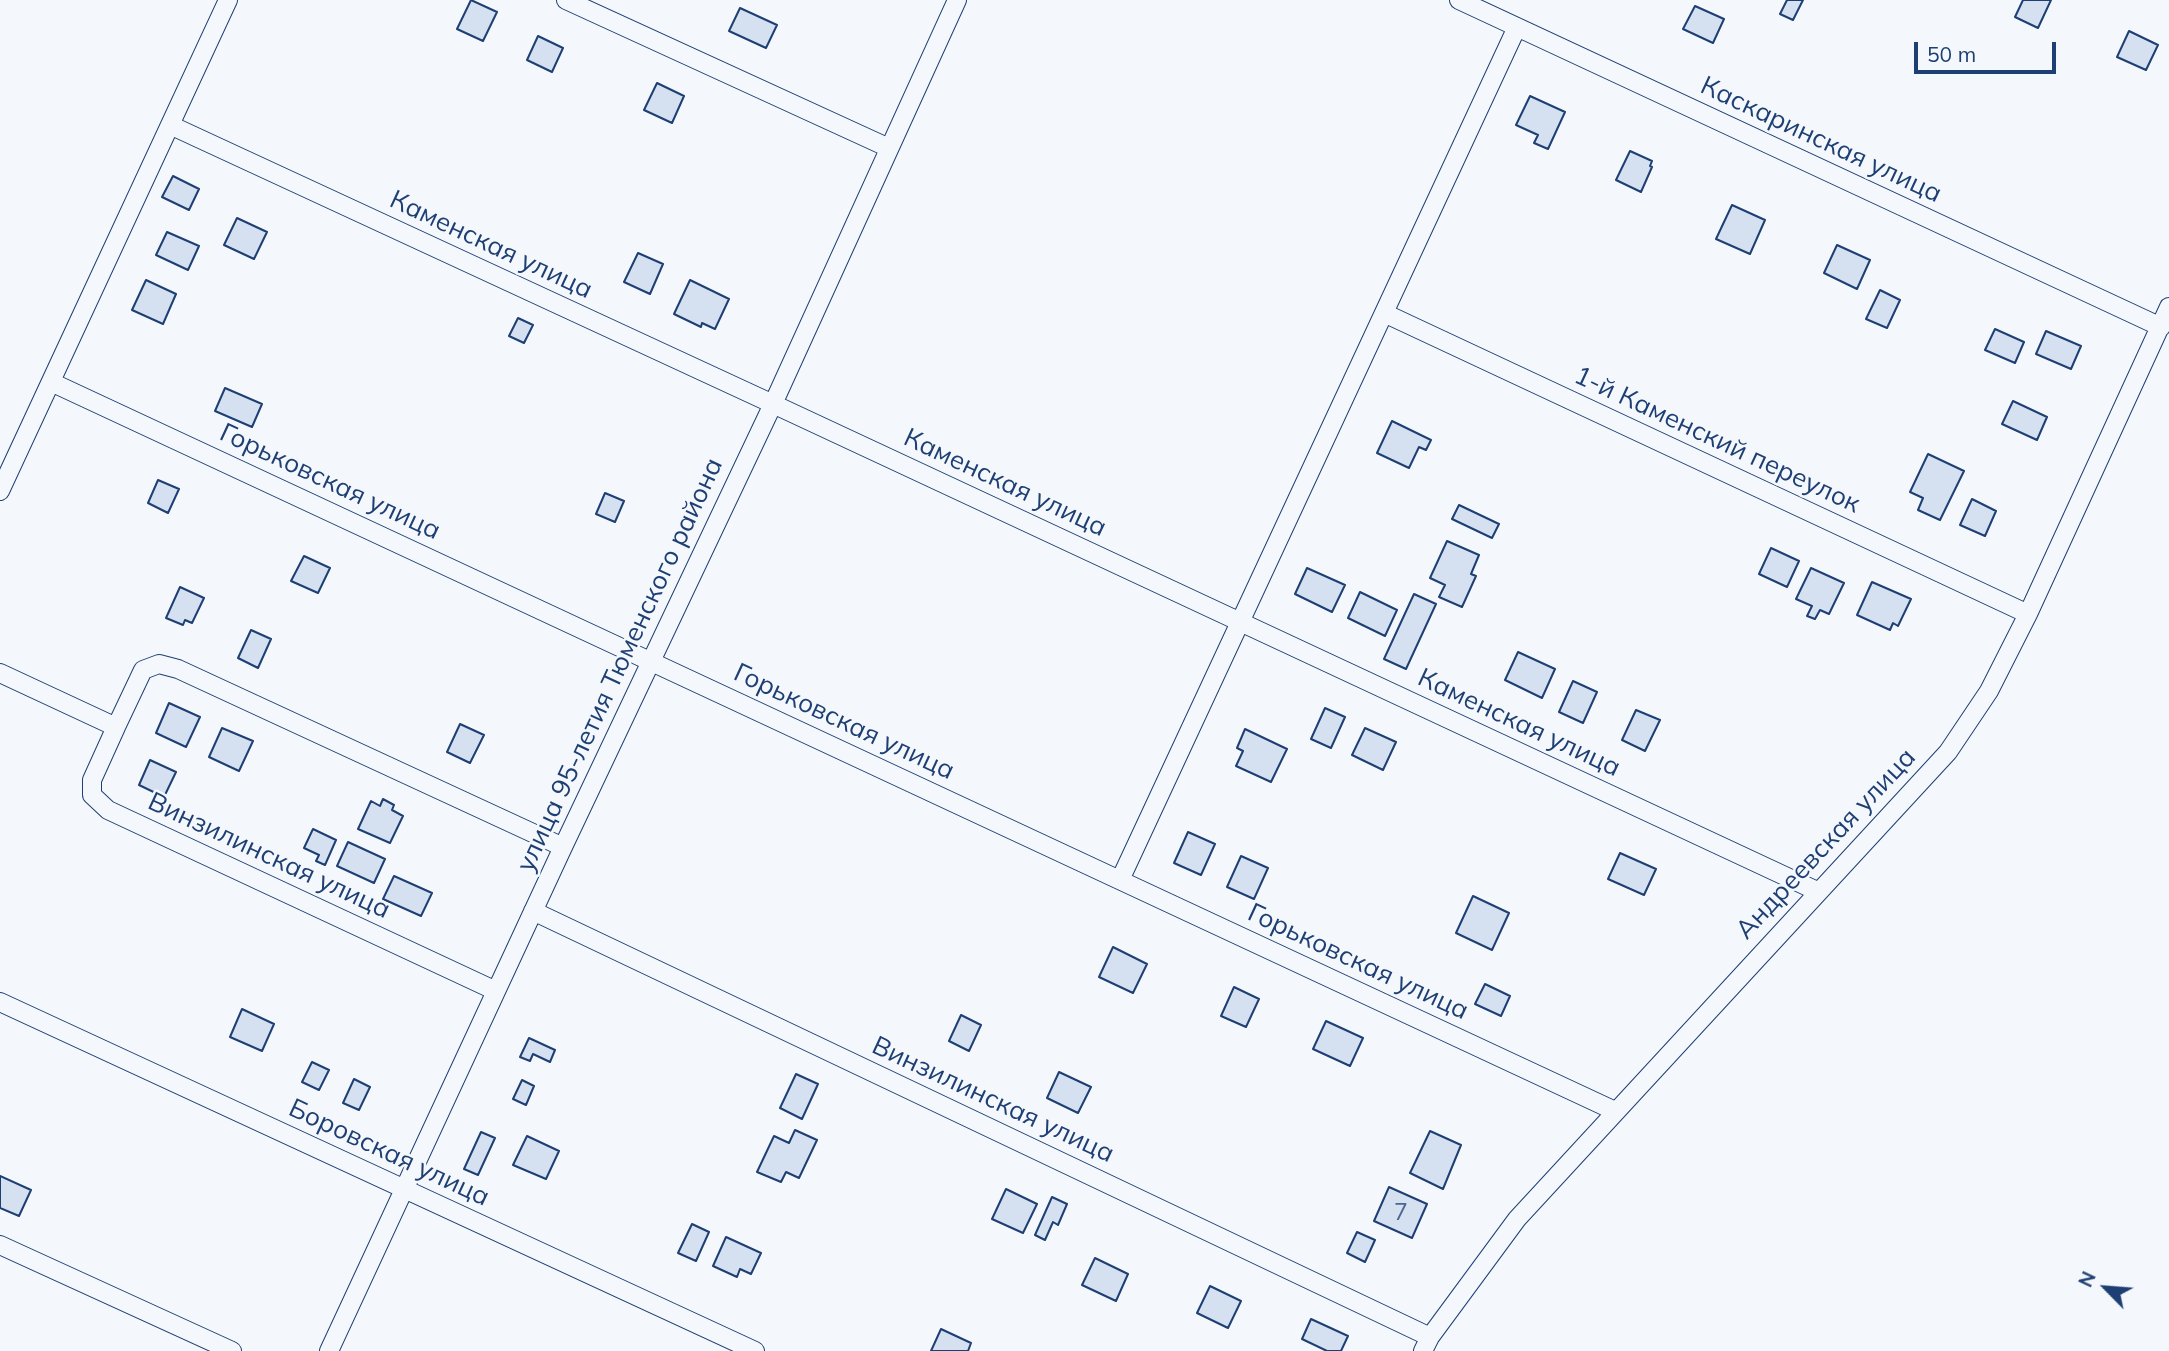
<!DOCTYPE html>
<meta charset="utf-8">
<style>
body{margin:0}
#map{position:relative;width:2169px;height:1351px;overflow:hidden;background:#f4f7fb;font-family:Mulish,sans-serif}
canvas{display:block}
.north{position:absolute;left:2071px;top:1253px;width:70px;height:70px;-webkit-text-stroke:5px #f4f7fb;paint-order:stroke;rotate:295deg;font-size:19px;font-weight:700;line-height:28px;text-align:center;color:#1d3f73}
.north::after{content:'';display:block;margin:auto;width:24px;height:32px;background:#1d3f73;clip-path:polygon(50% 0,100% 100%,50% 72%,0 100%)}
.scale{position:absolute;left:1914px;top:42px;width:142px;height:32px;box-sizing:border-box;border:4px solid #1d3f73;border-top:0;padding-left:9px;font-size:21px;line-height:24px;white-space:nowrap;color:#1d3f73;-webkit-text-stroke:5px #f4f7fb;paint-order:stroke}
</style>
<div id="map">
<canvas width="2169" height="1351"></canvas>
<div class="north">N</div>
<div class="scale">50 m</div>
</div>
<script>
const g = document.querySelector('canvas').getContext('2d');
g.lineJoin = 'round';
function paint(path, color) {
  g.fillStyle = color;
  g.fill(path, 'evenodd');
}
function shape(rows) {
  const path = new Path2D();
  for (const r of rows) {
    path.moveTo(r[0], r[1]);
    for (let i = 2; i < r.length; i += 2) path.lineTo(r[i], r[i + 1]);
  }
  return path;
}
function strokePath(path, color, width, dash) {
  g.strokeStyle = color;
  g.lineWidth = width;
  g.lineCap = dash ? 'butt' : 'round';
  g.setLineDash(dash || []);
  g.stroke(path);
}
function label(font, color, halo, rows, align = 'center') {
  g.font = font + ' Mulish,sans-serif';
  g.lineWidth = 5;
  g.setLineDash([]);
  g.textBaseline = 'middle';
  g.strokeStyle = halo;
  g.fillStyle = color;
  for (const [text, x, y, turn = 0] of rows) {
    g.save();
    g.translate(x, y);
    g.rotate((+turn || 0) * Math.PI / 180);
    g.textAlign = isNaN(turn) ? turn : align;
    if (halo) g.strokeText(text, 0, 0);
    g.fillText(text, 0, 0);
    g.restore();
  }
}
const building = shape([
 [471,0,497,12,483,41,457,29,471,0],
 [1787,0,1803,0,1793,20,1780,14,1787,0],
 [2023,0,2051,0,2038,28,2015,17,2023,0],
 [1695,6,1724,19,1713,43,1683,29,1695,6],
 [740,8,777,25,766,48,729,31,740,8],
 [2129,31,2158,45,2146,70,2117,57,2129,31],
 [538,36,563,48,552,72,527,60,538,36],
 [657,83,684,96,672,123,644,110,657,83],
 [1530,96,1565,112,1548,149,1534,143,1538,135,1516,125,1530,96],
 [1630,151,1652,161,1650,166,1652,167,1641,192,1616,180,1630,151],
 [173,176,199,189,189,210,162,197,173,176],
 [1732,205,1765,220,1750,254,1716,239,1732,205],
 [237,218,267,232,254,259,224,245,237,218],
 [167,232,199,246,188,270,156,255,167,232],
 [1837,245,1870,260,1857,289,1824,273,1837,245],
 [638,253,663,264,650,294,624,282,638,253],
 [146,280,176,294,163,324,132,310,146,280],
 [690,280,729,299,715,329,702,323,701,327,674,314,690,280],
 [1880,290,1900,300,1887,328,1866,319,1880,290],
 [518,318,533,325,524,343,509,336,518,318],
 [1995,329,2024,342,2015,363,1985,350,1995,329],
 [2046,331,2081,346,2071,369,2036,354,2046,331],
 [225,388,262,404,252,427,215,411,225,388],
 [2013,401,2047,417,2037,440,2002,424,2013,401],
 [1392,421,1431,440,1426,450,1419,447,1409,468,1377,453,1392,421],
 [1928,454,1964,471,1940,520,1918,510,1923,498,1910,492,1928,454],
 [158,480,179,489,168,513,148,503,158,480],
 [605,493,624,501,615,522,596,514,605,493],
 [1972,499,1996,511,1985,536,1960,525,1972,499],
 [1459,505,1499,524,1492,538,1452,519,1459,505],
 [1447,541,1479,555,1471,574,1476,576,1462,607,1439,597,1445,585,1430,578,1447,541],
 [1771,548,1799,561,1787,587,1759,574,1771,548],
 [304,556,330,568,318,593,291,581,304,556],
 [1307,568,1345,585,1332,612,1295,594,1307,568],
 [1811,568,1844,583,1829,614,1820,610,1815,619,1807,616,1812,606,1796,599,1811,568],
 [1872,582,1911,599,1898,626,1893,623,1890,630,1857,615,1872,582],
 [180,587,204,598,192,623,185,620,183,625,166,618,180,587],
 [1360,592,1397,610,1385,636,1348,618,1360,592],
 [1414,594,1436,604,1406,669,1384,659,1414,594],
 [251,630,271,639,258,668,238,658,251,630],
 [1518,652,1555,669,1542,698,1505,680,1518,652],
 [1573,681,1597,692,1583,723,1559,712,1573,681],
 [169,703,200,717,186,747,156,733,169,703],
 [1325,708,1345,717,1331,748,1311,739,1325,708],
 [1636,710,1660,720,1645,751,1622,740,1636,710],
 [460,724,484,735,470,763,447,752,460,724],
 [222,728,253,741,239,771,209,757,222,728],
 [1365,728,1396,742,1383,770,1352,755,1365,728],
 [1245,729,1287,749,1271,782,1236,766,1243,751,1237,748,1245,729],
 [150,760,176,772,164,797,139,785,150,760],
 [383,799,394,805,392,810,403,816,390,843,358,829,371,801,380,806,383,799],
 [313,829,336,840,325,865,316,861,319,855,304,848,313,829],
 [1188,832,1215,844,1201,875,1174,863,1188,832],
 [348,842,385,859,374,883,337,866,348,842],
 [1620,853,1656,869,1644,895,1608,879,1620,853],
 [1241,856,1268,868,1254,899,1227,887,1241,856],
 [394,876,432,893,421,916,383,899,394,876],
 [1473,896,1509,913,1492,950,1456,933,1473,896],
 [1113,947,1147,964,1133,993,1099,977,1113,947],
 [1485,984,1510,996,1501,1016,1475,1004,1485,984],
 [1234,987,1259,999,1246,1027,1221,1016,1234,987],
 [242,1009,274,1024,262,1051,230,1037,242,1009],
 [961,1015,981,1025,969,1051,949,1041,961,1015],
 [1326,1021,1363,1038,1350,1066,1313,1049,1326,1021],
 [529,1038,555,1050,550,1062,533,1054,530,1061,520,1057,529,1038],
 [312,1062,329,1070,319,1090,302,1082,312,1062],
 [1059,1072,1091,1087,1078,1113,1047,1098,1059,1072],
 [796,1074,818,1084,802,1119,780,1108,796,1074],
 [354,1079,370,1087,359,1110,343,1103,354,1079],
 [522,1080,534,1086,526,1105,513,1099,522,1080],
 [795,1130,817,1140,799,1178,786,1172,781,1182,757,1172,774,1136,789,1143,795,1130],
 [1430,1131,1461,1145,1443,1189,1410,1173,1430,1131],
 [481,1132,495,1138,478,1175,464,1169,481,1132],
 [527,1136,559,1151,546,1179,513,1165,527,1136],
 [0,1176,31,1190,19,1216,0,1208,0,1176],
 [1389,1187,1427,1204,1412,1238,1374,1221,1389,1187],
 [1006,1189,1037,1204,1023,1233,992,1219,1006,1189],
 [1052,1197,1067,1204,1058,1225,1053,1222,1045,1240,1035,1235,1052,1197],
 [692,1224,709,1232,696,1261,678,1253,692,1224],
 [1357,1232,1375,1240,1365,1262,1347,1253,1357,1232],
 [726,1237,761,1253,751,1274,740,1269,737,1277,713,1266,726,1237],
 [1095,1258,1128,1274,1116,1301,1082,1285,1095,1258],
 [1210,1286,1241,1301,1228,1328,1197,1313,1210,1286],
 [1311,1319,1348,1336,1341,1351,1327,1351,1302,1339,1311,1319],
 [941,1329,971,1343,968,1351,931,1351,941,1329]
]);
const street = shape([
 [566,0,889,148],
 [1459,0,2161,327],
 [170,125,773,404,1817,891],
 [1384,313,2028,614],
 [51,382,1615,1111],
 [0,491,228,0],
 [0,673,116,727,143,670,159,664,178,669,563,847],
 [116,727,92,780,92,795,108,810,496,991],
 [1120,880,1517,27],
 [533,911,1430,1337],
 [0,1002,755,1351],
 [0,1245,232,1351],
 [329,1351,563,847,773,404,957,0],
 [1423,1351,1430,1337,1517,1219,1948,752,1989,691,2028,614,2169,307]
]);
const numberNames = [
 ["7",1401,1213]
];
const streetNames = [
 ["Каскаринская улица",1821,140,25],
 ["Каменская улица",491,245,25],
 ["1-й Каменский переулок",1717,440,25],
 ["Горьковская улица",330,482,25],
 ["Каменская улица",1005,483,25],
 ["улица 95-летия Тюменского района",620,665,-65],
 ["Горьковская улица",844,722,25],
 ["Каменская улица",1519,723,25],
 ["Андреевская улица",1826,844,-47],
 ["Винзилинская улица",269,856,25],
 ["Горьковская улица",1358,962,25],
 ["Винзилинская улица",993,1100,25],
 ["Боровская улица",389,1153,25]
];
paint(building, '#d5e0f0');
strokePath(building, '#1d3f73', 2);
strokePath(street, '#1d3f73', 20);
strokePath(street, '#f4f7fb', 18);
label('23px', '#4b6792', null, numberNames);
label('26px', '#1d3f73', '#f4f7fb', streetNames);
</script>
